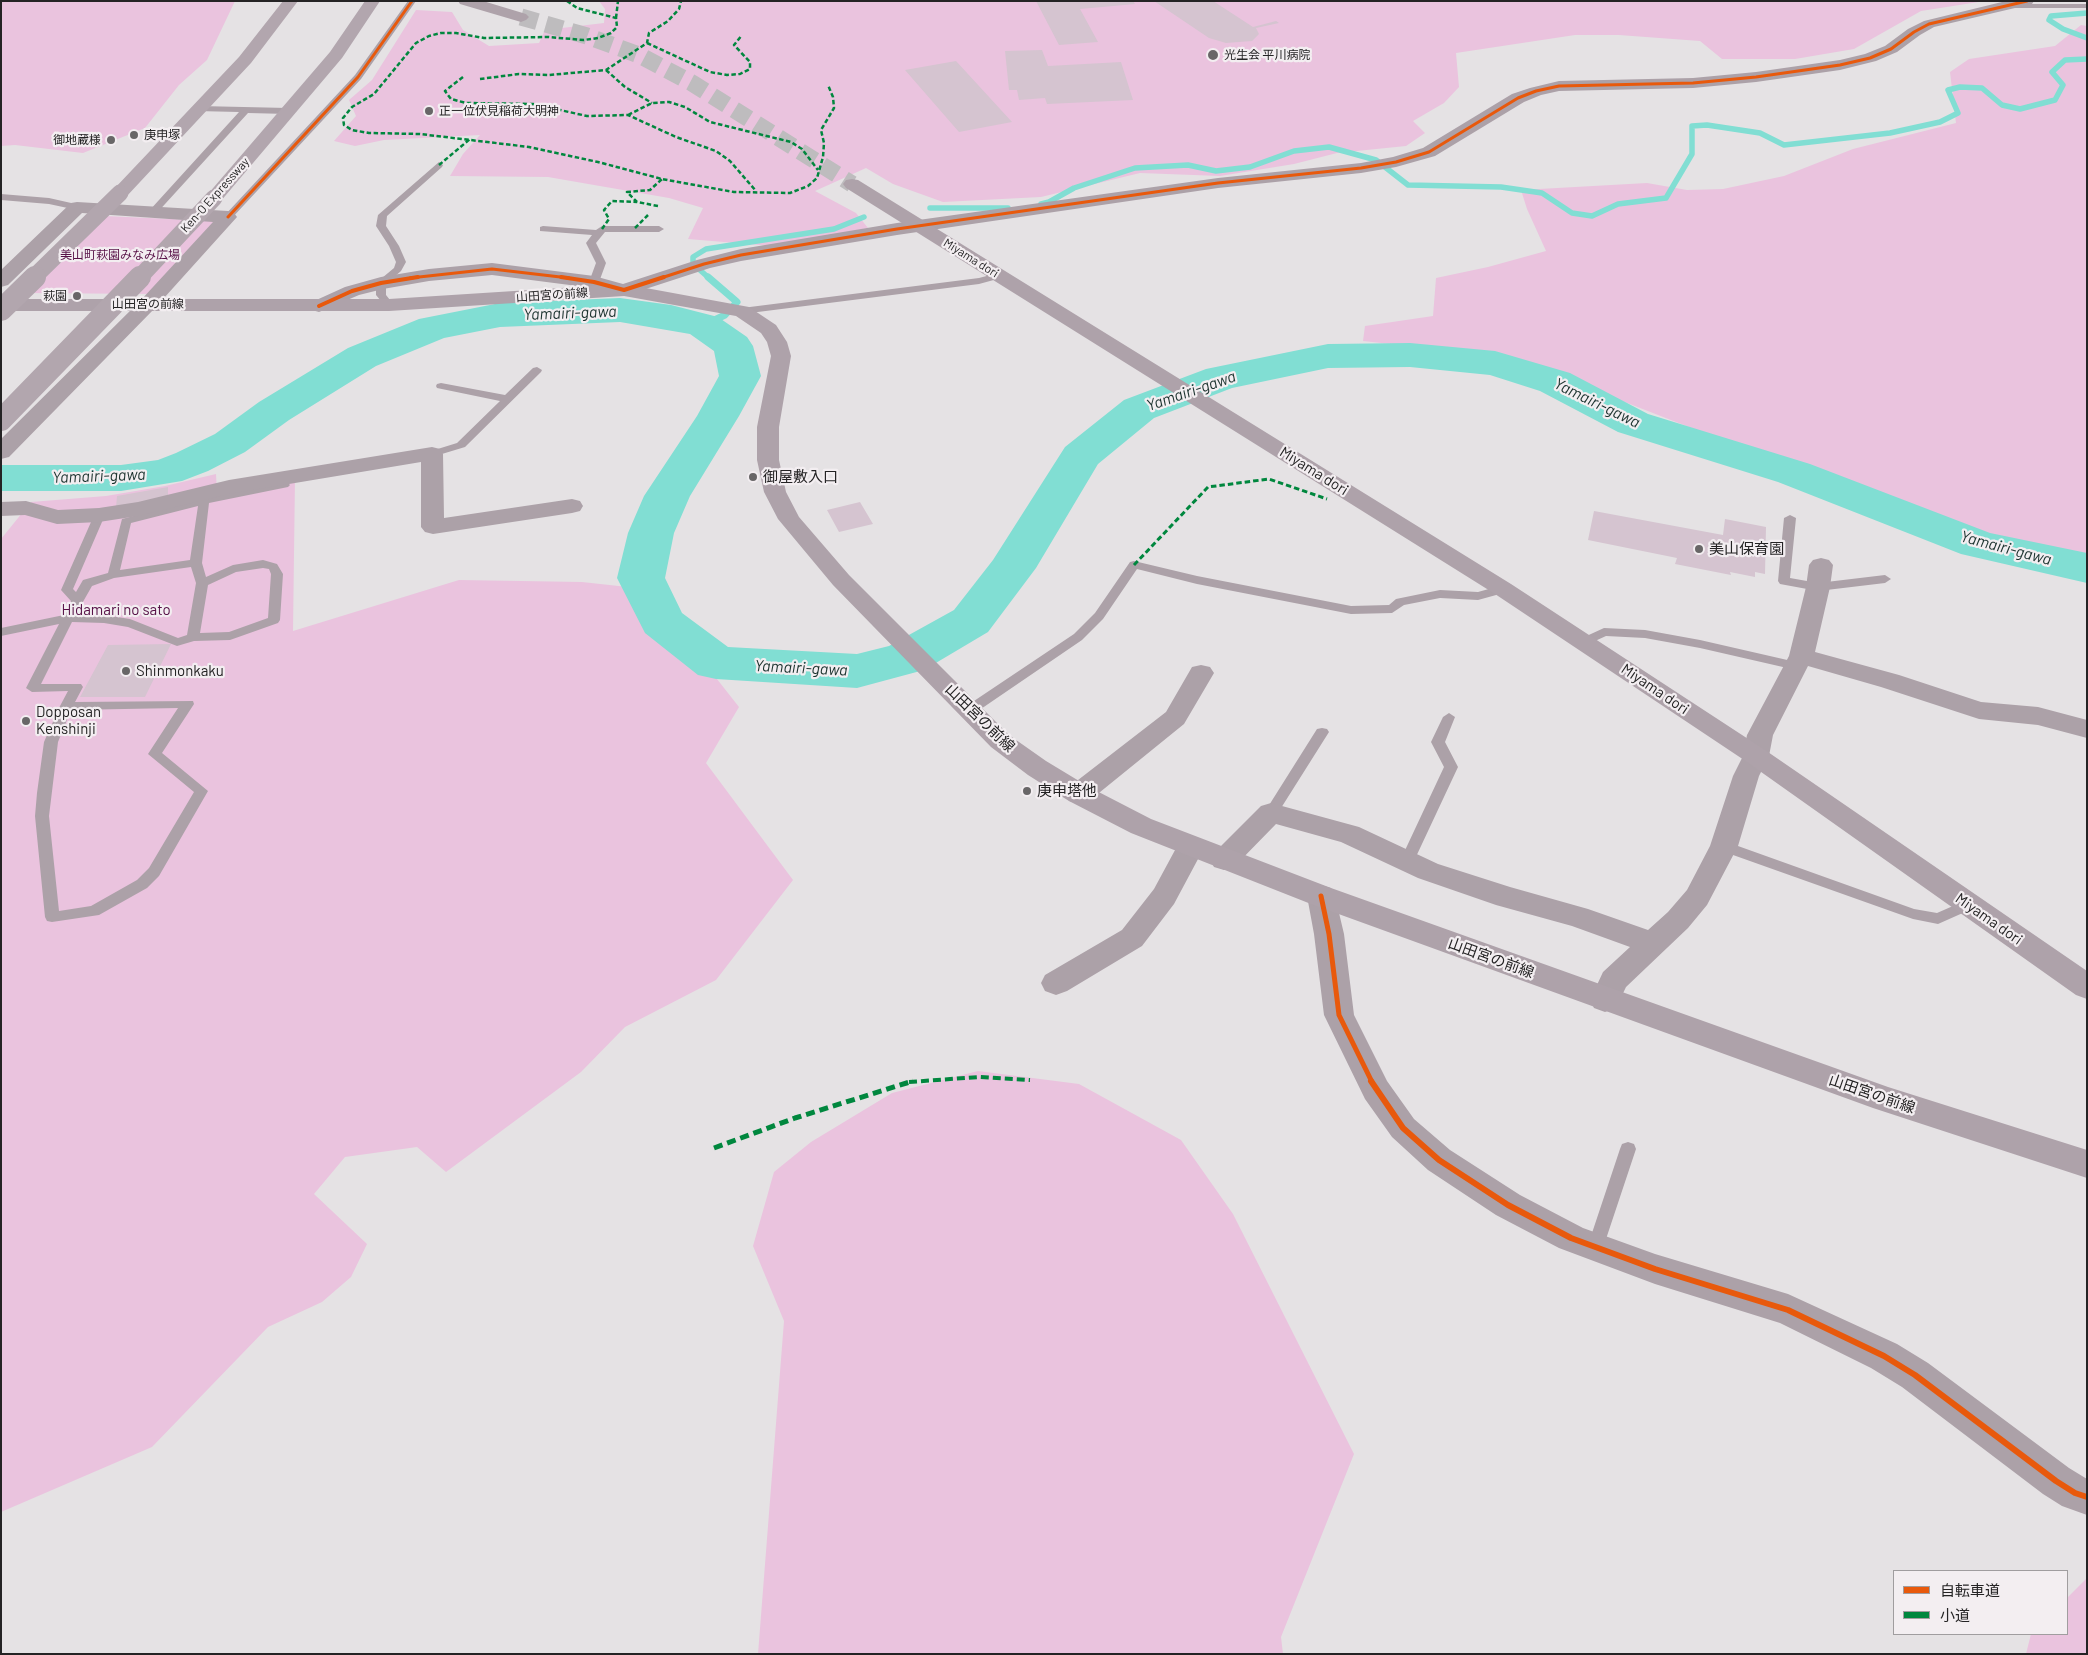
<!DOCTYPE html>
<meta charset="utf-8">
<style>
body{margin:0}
#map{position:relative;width:2088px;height:1655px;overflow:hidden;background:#e5e2e4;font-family:Barlow,"Noto Sans JP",sans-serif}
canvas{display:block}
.frame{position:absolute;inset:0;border:2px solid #242324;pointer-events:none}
.legend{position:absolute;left:1893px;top:1570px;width:175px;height:65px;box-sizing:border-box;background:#f3eef1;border:1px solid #a09d9f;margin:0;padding:6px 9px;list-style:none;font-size:15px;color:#242324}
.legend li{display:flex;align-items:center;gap:10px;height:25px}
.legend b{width:25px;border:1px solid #a09d9f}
</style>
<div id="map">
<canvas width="2088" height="1655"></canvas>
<div class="frame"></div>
<ul class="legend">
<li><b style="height:6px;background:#e8590c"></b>自転車道</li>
<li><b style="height:6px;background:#00873e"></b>小道</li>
</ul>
</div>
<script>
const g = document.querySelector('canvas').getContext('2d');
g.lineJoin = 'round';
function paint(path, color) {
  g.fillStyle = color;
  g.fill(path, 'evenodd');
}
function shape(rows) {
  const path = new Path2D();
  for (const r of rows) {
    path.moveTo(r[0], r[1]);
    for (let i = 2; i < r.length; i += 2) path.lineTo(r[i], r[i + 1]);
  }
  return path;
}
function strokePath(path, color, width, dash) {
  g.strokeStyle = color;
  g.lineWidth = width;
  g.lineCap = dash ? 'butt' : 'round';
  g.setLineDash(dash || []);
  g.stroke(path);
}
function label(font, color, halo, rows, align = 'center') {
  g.font = font + ' Barlow,"Noto Sans JP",sans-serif';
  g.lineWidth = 4.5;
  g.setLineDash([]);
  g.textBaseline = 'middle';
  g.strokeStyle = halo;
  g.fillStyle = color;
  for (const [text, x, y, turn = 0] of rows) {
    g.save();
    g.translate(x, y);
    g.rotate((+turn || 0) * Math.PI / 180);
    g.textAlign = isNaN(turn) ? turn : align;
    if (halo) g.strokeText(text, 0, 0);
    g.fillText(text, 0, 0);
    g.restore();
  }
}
const green = shape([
 [1,1,235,1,207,60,179,85,145,128,83,153,15,145,1,146],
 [599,1,1985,1,1921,11,1854,49,1795,59,1722,59,1700,41,1619,35,1575,35,1456,53,1459,87,1444,103,1413,121,1425,133,1406,146,1337,153,1294,164,1220,176,1140,173,1041,197,943,202,893,184,866,168,815,191,856,213,868,228,772,246,688,239,703,208,669,198,548,177,450,176,463,154,480,135,384,140,355,146,334,141,356,116,349,100,372,80,416,10,452,12,463,30,489,46,539,43,545,30,604,23,605,9],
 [2081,25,2087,26,2087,563,1951,529,1509,357,1363,341,1365,326,1433,316,1436,278,1488,267,1546,251,1527,209,1521,190,1647,183,1687,190,1723,189,1784,176,1853,149,1956,123,1950,72,1969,59,2055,46],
 [105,216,216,221,152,294,24,293],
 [216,474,217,492,295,478,293,631,459,580,582,582,646,589,739,707,706,763,793,880,716,980,625,1027,581,1072,446,1172,417,1147,345,1157,314,1194,367,1244,351,1277,322,1302,268,1327,152,1447,1,1512,1,539,31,502,106,496,165,486],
 [978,1071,1079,1084,1181,1140,1233,1214,1354,1454,1281,1637,1283,1654,758,1654,784,1321,753,1246,774,1172,811,1142,892,1093],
 [2087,1578,2087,1654,2026,1654,2031,1634,2067,1634,2067,1598]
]);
const streamFar1 = shape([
 [2087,13,2051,16,2049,20,2063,29,2087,38],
 [1041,204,1049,202,1074,188,1135,168,1188,165,1216,171,1250,167,1294,151,1329,147,1376,160,1408,185,1501,187,1542,193,1572,213,1592,216,1618,204,1666,198,1692,154,1692,126,1707,125,1760,133,1784,145,1890,133,1940,122,1958,113,1948,90,1960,87,1982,88,2002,105,2020,109,2055,100,2063,85,2052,72,2065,60,2087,59],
 [930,208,1008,208],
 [709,278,693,264,693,257,706,249,834,229,864,217]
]);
const stream = shape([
 [704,325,725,315,737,302,708,277]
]);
const river = shape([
 [620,298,671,305,718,317,747,337,753,346,761,376,739,416,690,496,674,533,665,578,682,613,728,647,857,654,889,646,954,610,993,560,1065,447,1124,400,1206,369,1328,344,1410,343,1495,351,1570,373,1648,414,1810,464,1990,533,2087,553,2087,583,1961,554,1778,482,1618,432,1540,391,1490,375,1410,367,1328,368,1232,388,1154,418,1098,464,1036,568,988,632,924,670,857,688,716,679,698,675,645,633,617,578,628,533,644,496,697,416,719,376,714,351,690,334,620,322,500,327,444,338,376,366,289,420,245,452,208,471,182,481,121,491,1,491,1,465,121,465,158,460,176,453,215,434,259,402,348,348,419,319,500,303,620,298]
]);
const building = shape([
 [1036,1,1133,1,1135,4,1080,9,1098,42,1059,45],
 [1154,1,1213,1,1253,27,1276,21,1279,23,1256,28,1259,34,1252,41,1226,43,1209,38],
 [1042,50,1048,66,1121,62,1133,100,1047,104,1045,98,1019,100,1017,90,1009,90,1005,51],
 [956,61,1012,122,959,132,905,70],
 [168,487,168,498,116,508,117,496],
 [860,502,873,524,839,532,827,510],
 [1594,511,1723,535,1725,519,1766,527,1765,574,1755,572,1755,577,1730,572,1731,575,1675,564,1677,558,1588,540],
 [171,644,145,697,80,697,108,645]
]);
const primaryTunnel = shape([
 [521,17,587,36,639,55,692,83,852,184]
]);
const lane = shape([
 [408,1,416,1,361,79,231,219,225,219,225,215,355,75,408,1],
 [2008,4,2087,4,2087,8,2008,8,2008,4],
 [199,106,288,108,292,111,288,114,248,113,155,215,149,215,149,211,239,112,196,111,195,109,199,106],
 [439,162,443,165,442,167,387,216,386,226,399,246,406,262,401,271,386,284,386,295,394,305,389,308,386,307,376,295,376,283,394,268,396,262,389,246,376,226,378,215,439,162],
 [1,194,49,198,80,205,82,207,77,210,49,204,1,200,1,194],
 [543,226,596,230,602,226,659,226,664,229,659,232,605,232,596,243,606,263,599,282,594,285,589,282,596,263,586,243,592,235,540,231,540,227,543,226],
 [998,273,1003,276,1001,278,979,284,742,314,737,311,742,308,979,278,998,273],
 [537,367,542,370,541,372,465,447,432,457,428,456,427,454,428,452,457,443,500,401,437,388,436,386,437,384,441,383,505,395,533,368,537,367],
 [284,482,288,483,290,485,288,487,209,503,202,563,206,577,233,565,263,560,277,564,283,574,280,620,278,623,230,640,194,641,177,646,128,627,104,623,72,622,41,684,81,684,83,687,75,702,193,701,194,704,162,753,208,791,159,876,147,888,99,915,52,922,47,921,45,917,35,816,37,793,44,742,60,706,68,691,32,692,26,688,59,624,1,636,1,628,64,615,71,601,61,590,95,513,103,513,105,515,73,589,76,592,83,580,108,573,122,519,204,498,284,482],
 [198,506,190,560,120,570,131,523,198,506],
 [191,567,196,583,187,635,178,638,130,619,104,615,76,614,92,586,114,578,191,567],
 [263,568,269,569,271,574,268,618,229,632,200,633,208,585,236,572,263,568],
 [178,708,148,754,194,792,149,868,137,880,91,906,59,911,49,816,58,742,71,710,178,708],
 [1790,515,1796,518,1790,578,1818,583,1885,575,1891,579,1885,583,1818,591,1780,584,1778,581,1784,518,1790,515],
 [1134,561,1197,576,1351,606,1389,605,1396,599,1440,590,1478,592,1503,585,1509,589,1507,592,1478,600,1440,598,1404,605,1392,613,1351,614,1197,584,1137,569,1103,619,1082,640,975,713,965,713,964,710,965,707,1074,634,1095,613,1130,562,1134,561],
 [1604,628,1645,630,1700,640,1796,662,1802,666,1796,670,1700,648,1645,638,1606,636,1584,646,1578,642,1580,639,1604,628],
 [1449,713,1455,717,1445,742,1458,767,1414,861,1412,865,1407,866,1402,865,1400,861,1444,767,1431,742,1443,717,1449,713],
 [1322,728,1327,729,1329,732,1276,816,1266,816,1264,813,1266,810,1317,729,1322,728],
 [1724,841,1914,909,1937,913,1969,899,1974,900,1976,904,1974,908,1938,924,1913,919,1719,850,1717,846,1719,842,1724,841],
 [1628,1142,1634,1144,1636,1149,1603,1248,1601,1253,1595,1255,1589,1253,1587,1248,1620,1149,1622,1144,1628,1142]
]);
const street = shape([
 [2006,1,2034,1,2032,4,1934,27,1920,35,1897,52,1876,61,1840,70,1756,82,1693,88,1559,91,1541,95,1524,102,1435,156,1396,167,1361,173,1218,188,897,235,741,261,710,268,624,296,593,288,492,275,429,281,383,289,359,295,319,312,312,310,309,306,312,302,345,287,381,277,429,269,492,263,594,276,623,284,697,260,741,249,897,223,1218,178,1361,163,1393,157,1423,148,1512,94,1530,88,1559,81,1693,78,1756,72,1840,60,1865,54,1885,46,1908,29,1924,21,2006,1],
 [77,202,228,211,234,213,237,217,155,308,9,457,1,459,1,439,141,300,213,222,82,213,8,285,1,287,1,270,71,203,77,202],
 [432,447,440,449,443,454,444,518,572,499,580,501,583,506,580,511,572,513,433,534,425,532,421,527,421,462,229,494,138,516,99,522,57,524,25,515,1,516,1,502,26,501,58,510,99,508,138,502,229,480,432,447],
 [1821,558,1829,560,1833,565,1830,587,1815,652,1899,675,1981,702,2038,707,2087,720,2087,738,2038,725,1979,719,1881,687,1808,666,1773,735,1769,756,1759,776,1738,846,1707,905,1688,928,1626,987,1616,1008,1605,1012,1594,1008,1590,1000,1603,972,1630,947,1572,926,1496,905,1418,878,1341,842,1276,824,1234,867,1224,870,1214,867,1210,860,1214,853,1261,806,1271,803,1359,827,1438,864,1510,887,1588,909,1648,930,1668,912,1687,890,1710,846,1733,776,1743,756,1747,735,1789,656,1806,587,1809,565,1813,560,1821,558],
 [1201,665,1210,667,1214,673,1184,724,1089,801,1079,804,1069,801,1066,794,1069,787,1166,712,1192,667,1201,665],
 [1191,836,1201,839,1205,846,1174,904,1142,946,1067,991,1056,995,1045,991,1041,983,1045,975,1122,930,1154,889,1181,839,1191,836],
 [1321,885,1331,888,1335,896,1344,934,1354,1015,1387,1081,1414,1119,1450,1150,1520,1195,1583,1228,1655,1254,1788,1294,1897,1344,1928,1363,2069,1468,2087,1479,2087,1515,2062,1506,2043,1494,1902,1387,1871,1368,1780,1323,1655,1284,1559,1248,1496,1215,1428,1170,1392,1137,1365,1099,1324,1015,1314,934,1307,896,1311,888,1321,885]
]);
const primary = shape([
 [458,1,483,1,526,14,529,17,526,20,521,22,460,4,458,1],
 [852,179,858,180,1511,584,1765,750,2087,971,2087,999,2076,995,1747,762,1495,594,846,188,843,184,846,180,852,179],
 [624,284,749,307,776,325,787,342,791,356,779,427,779,460,786,492,799,517,849,575,1009,735,1046,761,1089,787,1151,819,1331,888,1888,1087,2087,1150,2087,1178,1873,1108,1311,904,1131,833,1069,801,1028,775,991,747,833,585,778,519,764,492,757,460,757,427,771,356,767,342,761,333,736,316,624,296,389,311,1,311,1,299,389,299,624,284]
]);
const highway = shape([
 [283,1,298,1,251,63,126,197,120,198,114,197,111,193,114,189,239,57,283,1],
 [365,1,380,1,342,58,220,202,214,203,208,202,205,198,208,194,330,52,365,1]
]);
const highwayBridgeFar1 = shape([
 [33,278,120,193],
 [139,278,214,198]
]);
const highwayBridge = shape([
 [1,310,35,277],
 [1,420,140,277]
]);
const quietFar3 = shape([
 [567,1,577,8,616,18,617,27,611,33,598,38,584,40,548,37,484,38,456,33,441,33,429,36,416,43,374,94,352,107,343,118,344,125,352,130,369,133,420,134,529,147,598,162,662,179,734,192,790,193,808,186,817,178,823,157,824,143,821,130,834,108,833,97,828,85],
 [616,18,618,1],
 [647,43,710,72,727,75,740,74,750,69,750,62,734,45,742,35],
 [606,70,625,87,652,103],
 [463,77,445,91,451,99,466,103,533,104,587,116,628,115,676,137,716,151,730,161,756,191],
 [480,79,519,74,549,75,606,70,647,43,649,33,668,21,679,9,681,1],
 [628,115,652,103,669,102,685,107,710,122,791,142,802,149,818,170],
 [439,165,470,139],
 [658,206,637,202,627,192,650,190,662,179],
 [635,228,648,215],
 [602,229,609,219,604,210,612,201,637,202]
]);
const quietFar2 = shape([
 [1134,565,1208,487,1269,479,1327,499]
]);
const quietFar1 = shape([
 [909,1082,979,1077,1030,1080]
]);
const quiet = shape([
 [714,1148,795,1118,913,1081]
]);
const cyclewayFar3 = shape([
 [228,217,358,77,412,1],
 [410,278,492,269,569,278],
 [661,278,704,264,741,255,897,229,1218,183,1361,168,1396,162,1429,152,1518,98,1536,91,1559,86,1693,83,1756,77,1840,65,1870,58,1891,49,1914,32,1929,24,2027,1]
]);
const cyclewayFar2 = shape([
 [561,277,594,282,624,290,664,277],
 [319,306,352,291,381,283,418,277]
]);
const cyclewayFar1 = shape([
 [1321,896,1329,934,1339,1015,1372,1082]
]);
const cycleway = shape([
 [1371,1081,1403,1128,1439,1160,1508,1205,1571,1238,1655,1269,1788,1310,1884,1356,1915,1375,2056,1481,2075,1493,2087,1497]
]);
const markers = [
 [1213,55,6,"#686667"],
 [429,111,5,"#686667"],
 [134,135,5,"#686667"],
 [111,140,5,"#686667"],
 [77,296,5,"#686667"],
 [753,477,5,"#686667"],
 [1699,549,5,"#686667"],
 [126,671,5,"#686667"],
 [26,721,5,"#686667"],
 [1027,791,5,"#686667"]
];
const farPoinames = [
 ["光生会 平川病院",1224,55],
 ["正一位伏見稲荷大明神",439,111],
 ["庚申塚",144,135],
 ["御地蔵様",101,140,"right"],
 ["萩園",67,296,"right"]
];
const farStreetnames = [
 ["Ken-O Expressway",215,195,-48],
 ["Miyama dori",971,258,32],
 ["山田宮の前線",552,295,-4],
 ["山田宮の前線",148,304]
];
const farParknames = [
 ["美山町萩園みなみ広場",120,255]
];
const streetNames = [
 ["Miyama dori",1314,471,32],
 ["Miyama dori",1655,689,34],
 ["山田宮の前線",980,718,44],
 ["Miyama dori",1989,919,35],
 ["山田宮の前線",1491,958,20],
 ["山田宮の前線",1872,1094,19]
];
const poiNames = [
 ["御屋敷入口",763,477],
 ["美山保育園",1709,549],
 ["Shinmonkaku",136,671],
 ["Dopposan",36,712],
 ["Kenshinji",36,729],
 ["庚申塔他",1037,791]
];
const parkNames = [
 ["Hidamari no sato",116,610]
];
const waterNames = [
 ["Yamairi-gawa",570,313,-2],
 ["Yamairi-gawa",1191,391,-19],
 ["Yamairi-gawa",1597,403,26],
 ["Yamairi-gawa",99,476,-2],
 ["Yamairi-gawa",2006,548,15],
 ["Yamairi-gawa",801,668,3]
];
paint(green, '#eac3de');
strokePath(streamFar1, '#81ded3', 5.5);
strokePath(stream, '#81ded3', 7);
paint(river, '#81ded3');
paint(building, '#d5c4d0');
strokePath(primaryTunnel, '#bebcbe', 17, [17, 9]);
paint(lane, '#aca1a8');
paint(street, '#aca1a8');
paint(primary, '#aea2aa');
paint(highway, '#b2a6ae');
strokePath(highwayBridgeFar1, '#b2a6ae', 17);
strokePath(highwayBridge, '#b2a6ae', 22);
strokePath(quietFar3, '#00873e', 2.5, [4.5, 2.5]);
strokePath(quietFar2, '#00873e', 3, [5.5, 3]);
strokePath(quietFar1, '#00873e', 4, [8, 4]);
strokePath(quiet, '#00873e', 5, [9, 5]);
strokePath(cyclewayFar3, '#e8590c', 3);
strokePath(cyclewayFar2, '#e8590c', 4);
strokePath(cyclewayFar1, '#e8590c', 5);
strokePath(cycleway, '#e8590c', 6);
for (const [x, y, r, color] of markers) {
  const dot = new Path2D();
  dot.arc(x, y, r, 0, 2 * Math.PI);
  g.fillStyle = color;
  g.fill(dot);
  strokePath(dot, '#f3eef1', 2);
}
label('12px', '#242324', '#f3eef1', farPoinames, 'left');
label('12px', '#242324', '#f3eef1', farStreetnames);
label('12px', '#571147', '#f3eef1', farParknames);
label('15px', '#242324', '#f3eef1', streetNames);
label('15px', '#242324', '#f3eef1', poiNames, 'left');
label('15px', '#571147', '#f3eef1', parkNames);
label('italic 16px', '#1b322e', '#f3eef1', waterNames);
</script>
